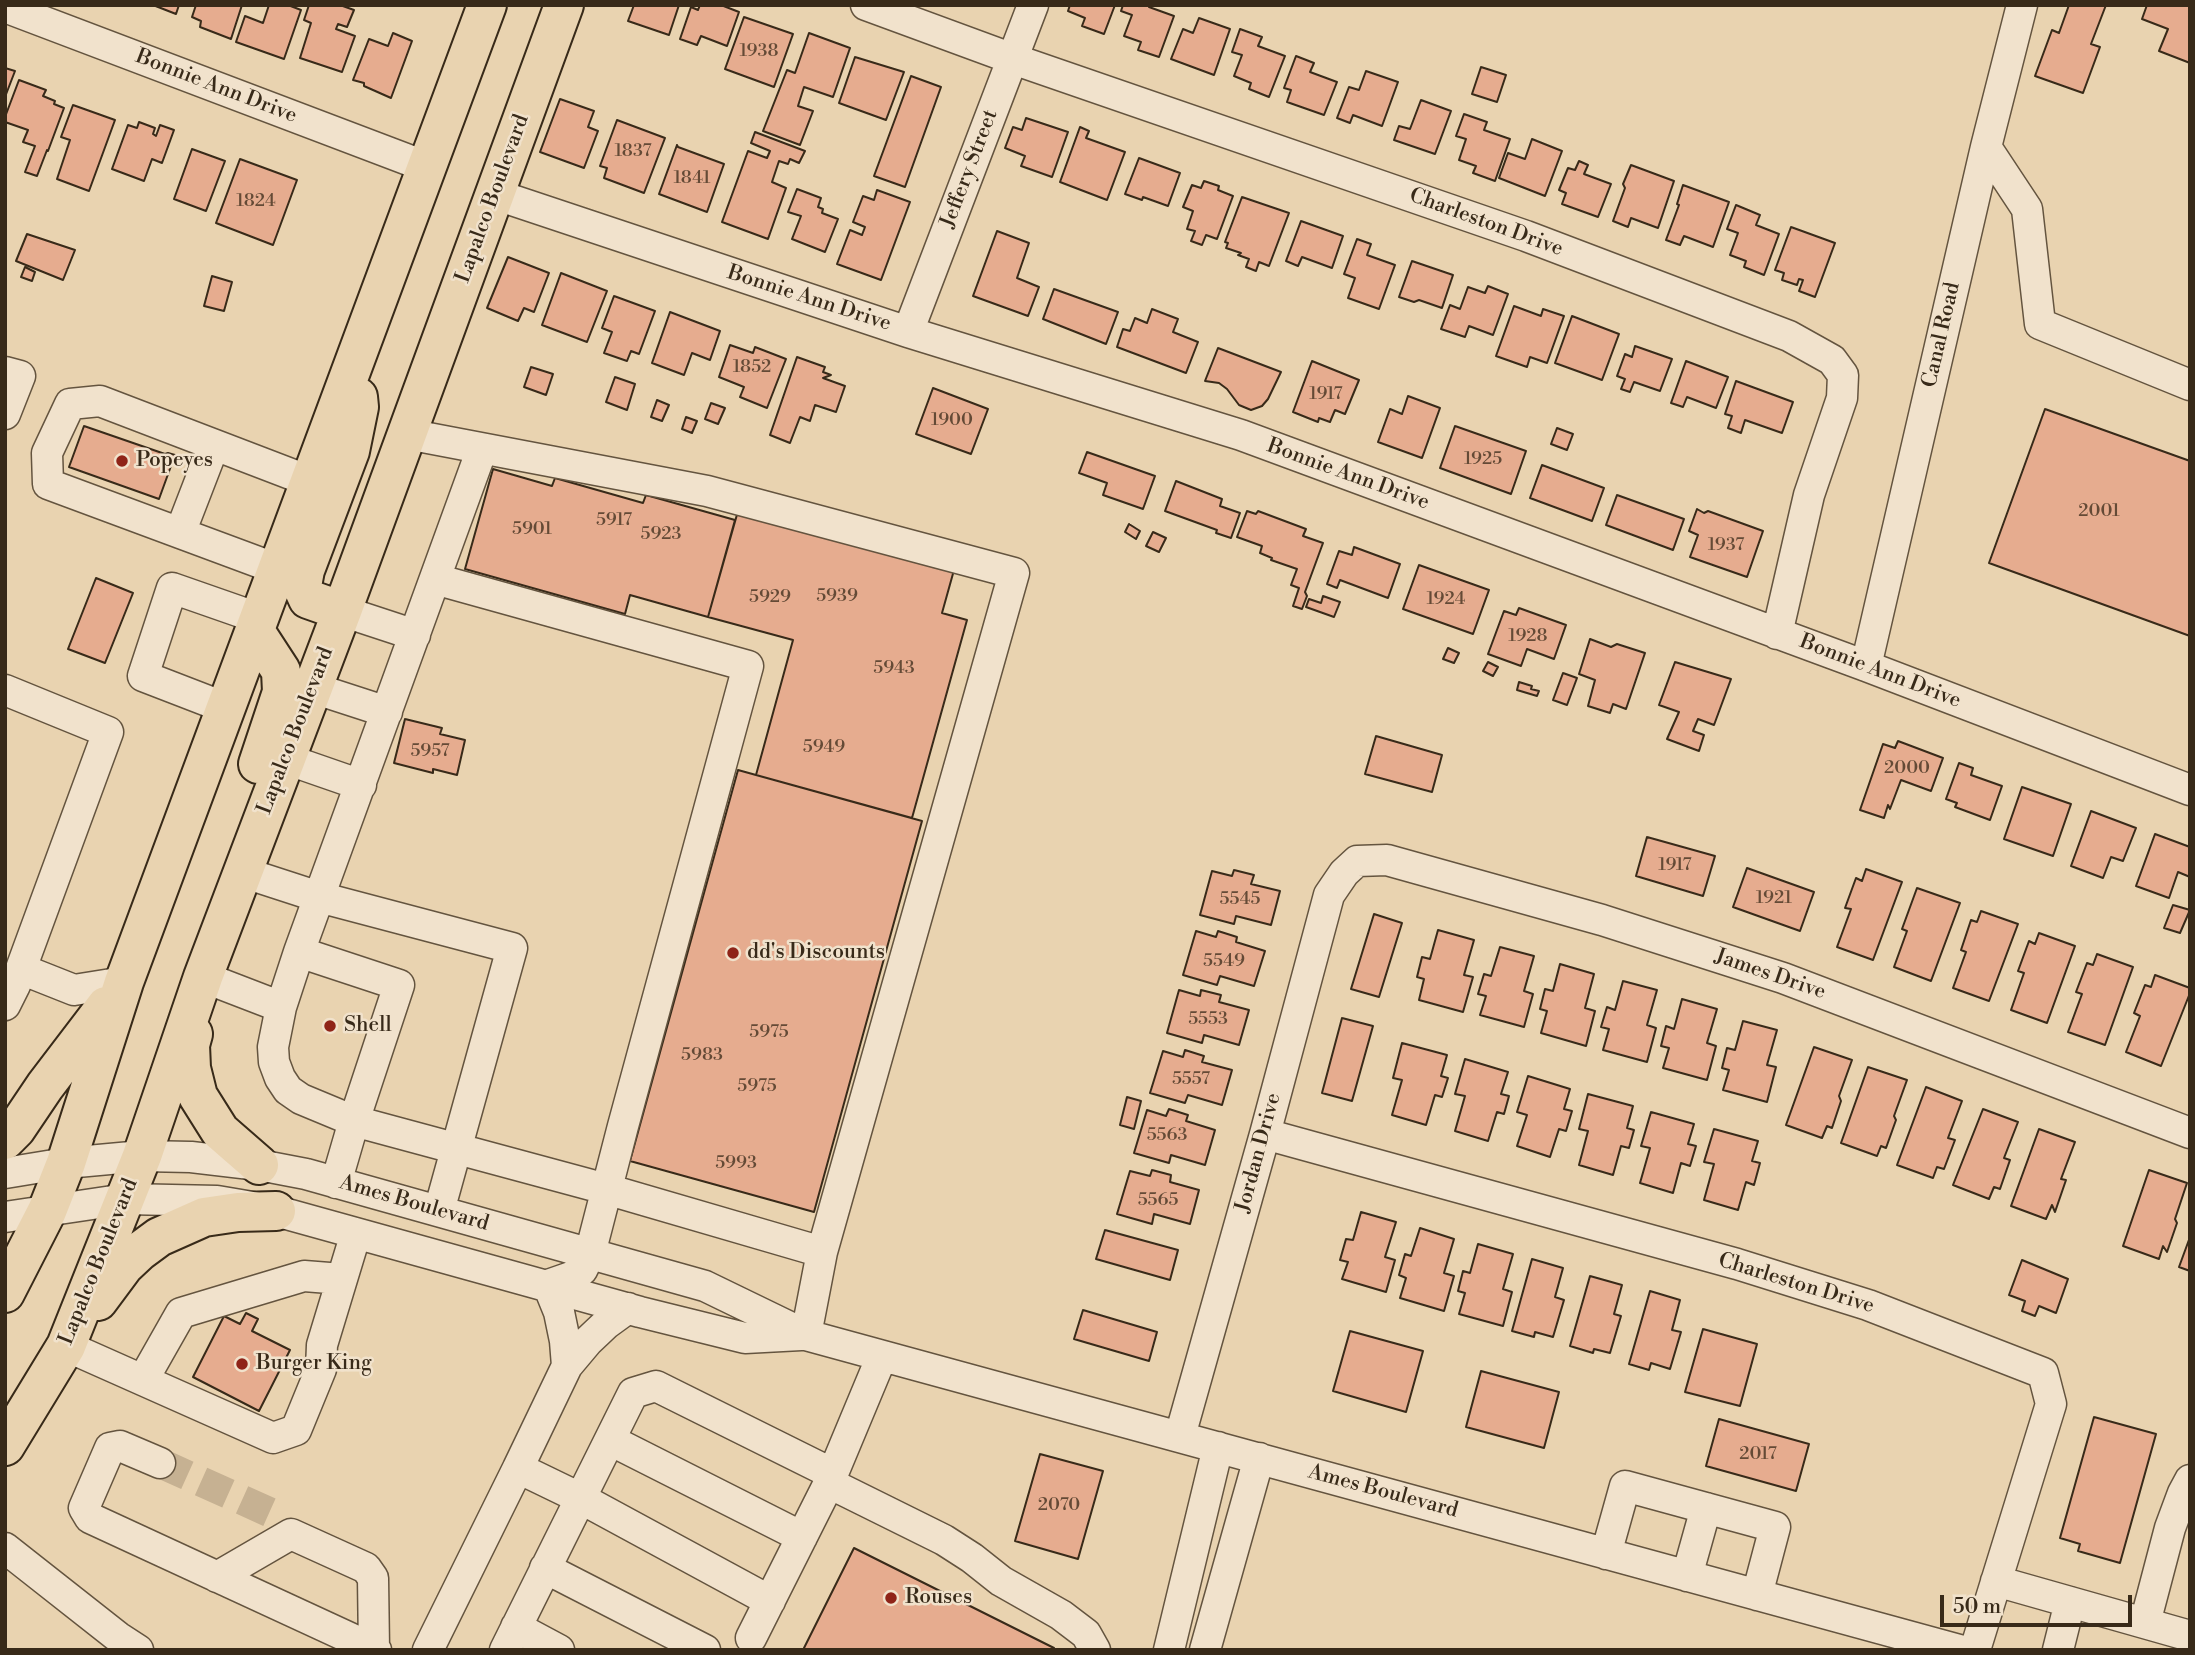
<!DOCTYPE html>
<style>
body{margin:0}
#map{position:relative;width:2195px;height:1655px;overflow:hidden;background:#e9d3b0;font-family:"Libre Bodoni",serif}
canvas{display:block}
.frame{position:absolute;inset:0;border:7px solid #382a19;pointer-events:none}
.scale{position:absolute;left:1940px;top:1595px;width:192px;height:32px;box-sizing:border-box;border:4px solid #382a19;border-top:0;padding-left:9px;font-size:21px;line-height:24px;white-space:nowrap;color:#382a19;-webkit-text-stroke:5px #f1e2cc;paint-order:stroke}
</style>
<div id="map">
<canvas width="2195" height="1655"></canvas>
<div class="frame"></div>
<div class="scale">50 m</div>
</div>
<script>
const g = document.querySelector('canvas').getContext('2d');
g.lineJoin = 'round';
function paint(path, color) {
  g.fillStyle = color;
  g.fill(path, 'evenodd');
}
function shape(rows) {
  const path = new Path2D();
  for (const r of rows) {
    path.moveTo(r[0], r[1]);
    for (let i = 2; i < r.length; i += 2) path.lineTo(r[i], r[i + 1]);
  }
  return path;
}
function strokePath(path, color, width, dash) {
  g.strokeStyle = color;
  g.lineWidth = width;
  g.lineCap = dash ? 'butt' : 'round';
  g.setLineDash(dash || []);
  g.stroke(path);
}
function label(font, color, halo, rows, align = 'center') {
  g.font = font + ' "Libre Bodoni",serif';
  g.lineWidth = 5;
  g.setLineDash([]);
  g.textBaseline = 'middle';
  g.strokeStyle = halo;
  g.fillStyle = color;
  for (const [text, x, y, turn = 0] of rows) {
    g.save();
    g.translate(x, y);
    g.rotate((+turn || 0) * Math.PI / 180);
    g.textAlign = isNaN(turn) ? turn : align;
    if (halo) g.strokeText(text, 0, 0);
    g.fillText(text, 0, 0);
    g.restore();
  }
}
const building = shape([
 [153,5,179,5,176,14,153,5],
 [196,5,242,5,231,39,200,27,201,21,192,17,196,5],
 [269,5,288,5,301,10,284,59,236,42,245,16,263,23,269,5],
 [309,5,340,5,354,10,347,27,338,24,336,29,355,36,342,72,300,58,311,23,304,20,309,5],
 [634,5,679,5,669,35,628,21,634,5],
 [700,5,721,5,739,12,727,46,701,36,697,45,680,39,691,7,698,10,700,5],
 [1070,5,1115,5,1104,34,1082,26,1085,18,1068,11,1070,5],
 [1123,5,1150,5,1149,7,1174,16,1159,57,1138,50,1141,42,1124,36,1132,15,1121,11,1123,5],
 [2069,5,2106,5,2091,44,2100,47,2083,93,2035,76,2052,30,2059,33,2069,5],
 [2147,5,2190,5,2190,63,2159,51,2168,29,2142,19,2147,5],
 [744,17,793,34,774,87,725,69,744,17],
 [1199,18,1230,29,1214,75,1171,59,1183,29,1193,33,1199,18],
 [1240,29,1262,37,1258,46,1285,56,1269,97,1249,89,1251,83,1234,76,1242,55,1232,52,1240,29],
 [393,33,412,41,391,98,364,86,364,83,353,80,369,39,388,46,393,33],
 [809,33,850,48,833,97,804,87,798,106,813,111,800,145,763,131,787,70,795,73,809,33],
 [1296,56,1314,63,1310,72,1337,82,1324,115,1287,102,1291,90,1284,88,1296,56],
 [855,57,904,72,886,120,839,103,855,57],
 [1481,67,1506,75,1497,102,1472,94,1481,67],
 [5,68,15,71,5,97,5,68],
 [1366,71,1398,82,1382,126,1353,115,1350,123,1337,118,1349,87,1359,90,1366,71],
 [911,76,941,87,905,187,874,176,911,76],
 [19,80,46,90,43,96,55,101,54,104,64,108,48,151,47,150,37,176,25,172,35,146,23,142,28,130,5,122,5,117,19,80],
 [560,99,594,111,588,127,598,131,584,168,540,152,560,99],
 [1421,100,1451,111,1435,154,1394,140,1399,126,1410,129,1421,100],
 [73,105,115,120,89,191,57,179,70,140,61,137,73,105],
 [1464,114,1487,122,1484,130,1510,139,1495,181,1473,173,1476,166,1459,160,1466,139,1456,136,1464,114],
 [1026,118,1068,132,1052,177,1021,166,1025,156,1005,148,1013,127,1022,130,1026,118],
 [617,120,665,138,644,193,604,178,607,168,600,166,617,120],
 [139,122,155,128,153,134,156,136,160,125,174,130,162,163,152,159,144,181,112,169,128,125,137,128,139,122],
 [1080,127,1089,131,1086,138,1125,152,1107,200,1060,182,1080,127],
 [755,132,805,151,799,163,790,159,788,164,779,161,772,182,786,188,768,239,722,222,748,151,767,158,770,151,751,143,755,132],
 [1532,139,1562,151,1545,196,1499,178,1508,153,1525,159,1532,139],
 [677,145,678,147,724,164,707,212,659,194,677,145],
 [192,149,225,161,206,211,174,199,192,149],
 [1139,158,1180,173,1168,206,1143,197,1142,200,1125,194,1139,158],
 [240,159,297,180,273,245,216,223,240,159],
 [1579,161,1588,165,1584,174,1611,184,1598,217,1562,204,1566,193,1559,190,1568,168,1575,170,1579,161],
 [1631,165,1674,181,1658,228,1631,218,1628,227,1613,221,1625,188,1623,184,1631,165],
 [1204,181,1219,186,1218,190,1233,196,1217,239,1206,235,1202,245,1191,241,1195,231,1187,229,1193,211,1183,207,1192,185,1201,188,1204,181],
 [1683,185,1729,202,1713,247,1684,236,1680,245,1666,240,1679,205,1677,204,1683,185],
 [797,189,821,198,818,207,823,209,822,213,838,219,825,252,792,239,801,216,788,212,797,189],
 [877,190,910,202,881,280,837,264,850,230,862,235,865,227,853,222,863,196,874,200,877,190],
 [1242,197,1289,213,1269,266,1259,262,1256,271,1246,267,1249,259,1238,255,1241,253,1226,248,1228,243,1225,242,1242,197],
 [1736,205,1760,215,1756,225,1779,234,1764,275,1744,267,1746,261,1730,255,1738,233,1727,229,1736,205],
 [1301,221,1343,236,1332,268,1302,257,1298,266,1286,261,1301,221],
 [1791,227,1835,243,1815,297,1799,291,1803,280,1799,279,1797,285,1782,280,1784,273,1775,270,1791,227],
 [997,231,1029,243,1017,278,1039,287,1028,316,973,296,997,231],
 [27,234,75,250,63,280,16,261,27,234],
 [1357,239,1371,244,1367,255,1395,265,1379,309,1348,298,1355,278,1344,274,1357,239],
 [508,257,549,273,534,312,524,308,518,321,487,308,508,257],
 [1412,261,1453,275,1442,308,1419,300,1414,302,1399,297,1412,261],
 [25,267,35,272,32,281,21,277,25,267],
 [561,273,607,291,587,342,542,325,561,273],
 [212,276,232,282,224,311,204,306,212,276],
 [1488,286,1508,294,1493,335,1469,326,1465,337,1441,329,1450,305,1460,309,1468,287,1485,293,1488,286],
 [1054,289,1118,312,1106,344,1043,319,1054,289],
 [614,296,655,311,639,354,631,351,627,361,604,353,612,332,602,328,614,296],
 [1514,306,1541,316,1543,309,1564,316,1547,363,1530,357,1527,367,1496,356,1514,306],
 [1152,309,1178,319,1173,332,1198,342,1186,373,1117,347,1123,329,1130,331,1135,318,1147,323,1152,309],
 [670,312,720,331,710,360,692,353,684,375,652,363,670,312],
 [1572,316,1619,334,1602,380,1555,363,1572,316],
 [730,345,753,353,755,347,786,359,767,408,740,397,744,387,719,377,730,345],
 [1635,346,1672,359,1660,391,1634,382,1630,392,1621,389,1625,379,1617,376,1625,354,1632,357,1635,346],
 [1218,348,1281,372,1268,399,1262,406,1251,410,1239,405,1227,389,1219,383,1205,381,1218,348],
 [797,357,825,367,823,372,831,375,823,378,845,386,836,412,815,405,810,421,800,417,790,443,770,435,797,357],
 [1312,361,1359,380,1345,414,1335,410,1330,422,1319,418,1318,422,1293,412,1312,361],
 [1686,361,1728,377,1716,408,1687,397,1683,407,1671,403,1686,361],
 [531,367,553,374,546,395,524,387,531,367],
 [615,377,635,384,627,410,606,402,615,377],
 [1736,381,1793,402,1782,433,1745,420,1741,433,1728,428,1732,416,1725,414,1736,381],
 [933,388,988,409,971,454,916,434,933,388],
 [1408,396,1440,408,1422,458,1378,442,1390,409,1402,414,1408,396],
 [657,400,669,405,662,421,651,417,657,400],
 [711,403,725,408,718,424,705,419,711,403],
 [2045,409,2190,461,2190,636,1989,563,2045,409],
 [686,417,697,421,692,433,682,429,686,417],
 [84,426,165,454,168,453,175,455,159,499,69,467,84,426],
 [1455,426,1526,451,1511,494,1440,468,1455,426],
 [1557,428,1573,434,1567,450,1551,444,1557,428],
 [1087,452,1155,476,1143,509,1103,495,1107,483,1079,473,1087,452],
 [1542,465,1604,488,1592,521,1530,498,1542,465],
 [493,469,552,486,555,478,643,503,646,495,735,520,708,617,630,595,625,614,465,569,493,469],
 [1176,481,1222,499,1220,506,1240,513,1231,538,1216,533,1217,530,1165,511,1176,481],
 [1617,495,1684,519,1673,550,1606,525,1617,495],
 [1697,509,1704,513,1708,511,1763,531,1747,577,1690,557,1698,535,1689,531,1697,509],
 [738,511,954,570,942,613,967,620,912,818,756,775,793,640,708,617,738,511],
 [1247,511,1256,514,1258,511,1306,529,1303,536,1323,543,1305,592,1307,596,1302,609,1293,606,1299,588,1291,585,1297,569,1271,560,1272,558,1260,553,1262,546,1237,537,1247,511],
 [1129,524,1140,531,1136,539,1125,532,1129,524],
 [1153,532,1166,538,1159,552,1146,546,1153,532],
 [1354,547,1400,564,1388,598,1340,580,1337,588,1327,584,1339,551,1352,555,1354,547],
 [1419,565,1489,590,1473,634,1403,609,1419,565],
 [96,578,133,593,105,663,68,649,96,578],
 [1323,596,1340,602,1334,617,1306,607,1309,599,1321,603,1323,596],
 [1519,608,1566,625,1554,659,1527,649,1521,666,1488,654,1504,611,1516,615,1519,608],
 [1590,639,1611,647,1617,644,1645,653,1626,709,1613,704,1610,713,1588,706,1595,680,1579,674,1590,639],
 [1448,648,1459,653,1454,663,1443,659,1448,648],
 [1488,662,1498,667,1493,676,1483,671,1488,662],
 [1675,662,1731,679,1714,725,1698,719,1693,731,1704,735,1699,751,1667,739,1679,712,1659,705,1675,662],
 [1563,673,1577,678,1567,705,1553,700,1563,673],
 [1519,682,1532,686,1531,689,1539,691,1537,696,1517,690,1519,682],
 [405,719,442,728,440,734,465,740,457,775,433,769,433,773,394,763,405,719],
 [1376,736,1442,755,1432,792,1365,774,1376,736],
 [1898,741,1943,758,1931,791,1901,780,1890,809,1888,805,1884,818,1860,810,1883,744,1895,748,1898,741],
 [1959,763,1973,768,1971,775,2002,786,1990,820,1955,807,1957,803,1946,799,1959,763],
 [738,770,922,821,814,1212,630,1161,738,770],
 [2022,787,2071,804,2053,856,2004,839,2022,787],
 [2091,811,2136,828,2123,861,2111,857,2103,878,2071,866,2091,811],
 [2155,834,2190,847,2190,877,2178,872,2169,898,2136,886,2155,834],
 [1647,837,1715,856,1703,896,1636,876,1647,837],
 [1747,868,1814,892,1800,931,1733,907,1747,868],
 [1866,869,1902,882,1873,960,1837,947,1851,909,1845,908,1856,878,1862,881,1866,869],
 [1234,870,1254,875,1251,884,1280,891,1271,925,1236,916,1234,924,1200,915,1212,871,1232,876,1234,870],
 [1917,888,1960,903,1931,981,1894,967,1907,931,1902,929,1917,888],
 [2173,905,2190,910,2180,933,2164,928,2173,905],
 [1981,911,2018,924,1989,1001,1953,988,1966,952,1961,950,1971,920,1977,922,1981,911],
 [1374,914,1402,923,1379,997,1351,989,1374,914],
 [1438,930,1474,940,1464,975,1473,977,1463,1012,1419,1000,1424,979,1417,977,1422,957,1430,959,1438,930],
 [1196,931,1216,937,1218,931,1237,937,1236,942,1265,951,1254,986,1220,976,1217,985,1183,975,1196,931],
 [2039,933,2075,946,2047,1023,2011,1010,2024,973,2018,971,2029,941,2035,944,2039,933],
 [1500,947,1534,956,1524,991,1533,994,1524,1027,1480,1015,1486,996,1478,994,1484,974,1491,976,1500,947],
 [2097,954,2133,967,2105,1045,2068,1032,2082,994,2076,992,2087,963,2093,965,2097,954],
 [1560,964,1594,974,1585,1008,1595,1011,1586,1046,1541,1033,1547,1011,1540,1009,1545,989,1553,991,1560,964],
 [2155,975,2190,988,2190,993,2161,1066,2126,1052,2140,1016,2134,1013,2145,985,2151,987,2155,975],
 [1623,981,1657,990,1647,1025,1656,1028,1647,1062,1603,1050,1609,1029,1601,1027,1607,1007,1615,1010,1623,981],
 [1179,990,1200,996,1201,990,1221,995,1219,1002,1249,1010,1239,1045,1204,1035,1202,1043,1167,1033,1179,990],
 [1682,999,1717,1009,1707,1043,1716,1046,1707,1080,1663,1068,1669,1048,1661,1046,1666,1026,1674,1029,1682,999],
 [1342,1018,1373,1026,1352,1101,1322,1093,1342,1018],
 [1743,1021,1777,1030,1767,1065,1776,1067,1767,1102,1723,1090,1729,1070,1722,1068,1727,1048,1735,1050,1743,1021],
 [1402,1043,1447,1055,1441,1076,1448,1078,1442,1097,1435,1095,1426,1125,1392,1115,1402,1080,1393,1078,1402,1043],
 [1814,1047,1852,1060,1839,1096,1841,1101,1832,1128,1827,1126,1822,1138,1786,1125,1814,1047],
 [1185,1050,1204,1056,1202,1062,1232,1070,1222,1105,1188,1095,1185,1103,1150,1093,1163,1051,1183,1057,1185,1050],
 [1465,1059,1508,1072,1501,1094,1509,1096,1504,1114,1497,1112,1488,1141,1455,1131,1465,1096,1455,1094,1465,1059],
 [1868,1067,1907,1080,1894,1116,1896,1120,1886,1148,1881,1146,1877,1156,1841,1143,1868,1067],
 [1528,1076,1570,1089,1564,1109,1572,1111,1566,1131,1559,1129,1550,1157,1517,1146,1527,1115,1517,1112,1528,1076],
 [1926,1087,1962,1101,1948,1138,1955,1140,1944,1169,1937,1167,1933,1178,1897,1165,1926,1087],
 [1588,1094,1633,1106,1627,1128,1634,1130,1629,1148,1621,1146,1613,1175,1579,1165,1588,1131,1579,1129,1588,1094],
 [1127,1097,1141,1101,1134,1129,1120,1125,1127,1097],
 [1169,1109,1188,1115,1186,1121,1215,1130,1205,1165,1171,1155,1169,1163,1134,1153,1147,1110,1166,1116,1169,1109],
 [1983,1109,2018,1122,2004,1158,2010,1160,2000,1189,1994,1187,1989,1199,1953,1185,1983,1109],
 [1651,1112,1694,1124,1688,1144,1696,1146,1690,1166,1681,1163,1673,1193,1640,1183,1650,1148,1641,1146,1651,1112],
 [1714,1129,1758,1141,1752,1161,1760,1163,1754,1185,1746,1182,1738,1210,1704,1200,1714,1164,1704,1162,1714,1129],
 [2039,1129,2075,1142,2061,1179,2066,1180,2055,1212,2052,1205,2046,1219,2011,1206,2039,1129],
 [1152,1170,1171,1175,1170,1182,1199,1190,1190,1224,1154,1214,1152,1224,1117,1214,1130,1171,1150,1176,1152,1170],
 [2149,1170,2187,1183,2175,1219,2177,1223,2167,1252,2163,1246,2159,1259,2123,1246,2149,1170],
 [1361,1212,1396,1222,1385,1257,1395,1260,1386,1292,1342,1279,1348,1262,1340,1260,1346,1239,1353,1240,1361,1212],
 [1420,1228,1454,1239,1444,1273,1454,1276,1444,1311,1400,1298,1406,1278,1399,1275,1405,1254,1411,1256,1420,1228],
 [1105,1230,1178,1250,1170,1280,1096,1259,1105,1230],
 [2190,1237,2190,1271,2179,1267,2190,1237],
 [1478,1244,1513,1254,1503,1289,1512,1292,1503,1326,1459,1314,1465,1293,1458,1291,1463,1271,1470,1273,1478,1244],
 [1532,1259,1563,1268,1555,1297,1564,1300,1553,1337,1535,1332,1534,1337,1512,1331,1532,1259],
 [2022,1260,2068,1279,2056,1313,2039,1306,2035,1316,2022,1311,2025,1301,2009,1295,2022,1260],
 [1590,1276,1622,1285,1614,1314,1621,1316,1610,1353,1594,1349,1593,1353,1570,1346,1590,1276],
 [1650,1291,1680,1300,1672,1330,1681,1332,1670,1369,1651,1363,1649,1370,1629,1364,1650,1291],
 [1083,1310,1157,1332,1149,1361,1074,1339,1083,1310],
 [246,1313,258,1319,252,1331,290,1350,259,1411,193,1377,224,1316,240,1324,246,1313],
 [1703,1329,1757,1344,1740,1406,1685,1392,1703,1329],
 [1350,1331,1423,1351,1406,1412,1333,1391,1350,1331],
 [1481,1371,1559,1392,1544,1448,1466,1427,1481,1371],
 [2094,1417,2156,1434,2120,1563,2078,1551,2080,1544,2060,1538,2094,1417],
 [1719,1419,1809,1444,1796,1491,1706,1466,1719,1419],
 [1040,1454,1103,1471,1078,1559,1015,1541,1040,1454],
 [854,1548,1054,1648,1053,1650,803,1650,854,1548]
]);
const minorTunnel = shape([
 [160,1463,280,1517]
]);
const minor = shape([
 [866,5,1013,59,1526,236,1789,336,1832,360,1843,375,1842,398,1809,495,1777,634],
 [5,7,427,167],
 [1986,147,2027,209,2040,324,2190,385],
 [494,194,908,332,1241,435,1866,666,2190,790],
 [908,332,1033,5],
 [5,372,20,376,5,414],
 [407,434,707,491,1014,573,822,1252],
 [180,533,214,445],
 [277,569,48,484,47,453,70,404,100,401,309,481],
 [435,579,748,666,623,1126,590,1254,582,1270,571,1277,548,1285,559,1312,565,1341,567,1366],
 [342,611,415,635],
 [1866,666,1986,147,2022,5],
 [313,688,387,712],
 [5,690,108,732,15,985,5,1005],
 [226,708,143,676,172,588,258,618],
 [286,759,361,785],
 [242,872,319,897,512,948,439,1211],
 [299,952,482,449],
 [21,969,74,990,124,982],
 [203,977,281,1007,273,1047,274,1062,280,1078,288,1090,301,1099,354,1121,399,985,299,952,281,1007],
 [1265,1134,1737,1264,1868,1305,2043,1373,2051,1404,1975,1650],
 [5,1173,66,1163,142,1156,191,1157,259,1165,306,1174,705,1286,806,1335,1959,1650],
 [336,1183,354,1121,606,1189,822,1252,806,1335],
 [5,1217,126,1199,217,1201,276,1211,640,1312,745,1338,801,1335],
 [628,1308,606,1324,588,1341,567,1366,518,1468,580,1498,770,1601],
 [66,1346,273,1438,296,1430,321,1369,322,1345,356,1233],
 [882,1356,829,1483,944,1540,972,1558,1001,1581,1061,1615,1086,1634,1095,1650],
 [143,1380,181,1313,304,1276,342,1279],
 [1180,1436,1265,1134,1329,895,1344,873,1357,861,1387,860,1602,920,1783,978,2190,1133],
 [610,1440,802,1537],
 [160,1463,120,1446,110,1448,84,1508,90,1518,376,1650],
 [5,1548,118,1637,138,1650],
 [1606,1554,1625,1486,1775,1527,1757,1595],
 [545,1568,705,1650],
 [1687,1576,1706,1508],
 [217,1577,291,1534,366,1568,373,1578,374,1649],
 [1996,1581,2190,1636],
 [2145,1623,2170,1528,2183,1493,2190,1480],
 [516,1627,559,1650],
 [751,1638,829,1483],
 [428,1650,518,1468],
 [505,1650,633,1393,656,1386,833,1474],
 [1169,1650,1218,1447],
 [1205,1650,1259,1458],
 [2058,1650,2070,1602]
]);
const major = shape([
 [342,611,308,599,302,586,305,570,350,451,359,407,358,397],
 [255,631,281,671,282,692,258,764],
 [193,1034,190,1045,191,1068,198,1096,220,1131,259,1165],
 [5,1140,16,1129,45,1086,106,1006],
 [5,1293,47,1211,66,1163,124,982,487,5],
 [98,1301,124,1266,140,1251,159,1237,204,1217,238,1212,276,1211],
 [5,1446,66,1346,142,1156,203,977,342,611,564,5]
]);
const markers = [
 [122,461,7,"#8f2418"],
 [733,953,7,"#8f2418"],
 [330,1026,7,"#8f2418"],
 [242,1364,7,"#8f2418"],
 [891,1598,7,"#8f2418"]
];
const numberNames = [
 ["1938",759,52],
 ["1837",633,152],
 ["1841",692,179],
 ["1824",256,202],
 ["1852",752,368],
 ["1917",1326,395],
 ["1900",952,421],
 ["1925",1483,460],
 ["2001",2099,512],
 ["5917",614,521],
 ["5901",532,530],
 ["5923",661,535],
 ["1937",1726,546],
 ["5939",837,597],
 ["5929",770,598],
 ["1924",1446,600],
 ["1928",1528,637],
 ["5943",894,669],
 ["5949",824,748],
 ["5957",430,752],
 ["2000",1907,769],
 ["1917",1675,866],
 ["1921",1774,899],
 ["5545",1240,900],
 ["5549",1224,962],
 ["5553",1208,1020],
 ["5975",769,1033],
 ["5983",702,1056],
 ["5557",1191,1080],
 ["5975",757,1087],
 ["5563",1167,1136],
 ["5993",736,1164],
 ["5565",1158,1201],
 ["2017",1758,1455],
 ["2070",1059,1506]
];
const streetNames = [
 ["Bonnie Ann Drive",216,87,21],
 ["Jeffery Street",970,169,-69],
 ["Lapalco Boulevard",493,199,-70],
 ["Charleston Drive",1486,223,20],
 ["Bonnie Ann Drive",809,299,18],
 ["Canal Road",1942,335,-77],
 ["Bonnie Ann Drive",1348,475,20],
 ["Bonnie Ann Drive",1880,672,21],
 ["Lapalco Boulevard",296,731,-69],
 ["James Drive",1770,975,19],
 ["Jordan Drive",1259,1153,-75],
 ["Ames Boulevard",414,1204,16],
 ["Lapalco Boulevard",99,1262,-68],
 ["Charleston Drive",1796,1284,17],
 ["Ames Boulevard",1383,1492,15]
];
const poiNames = [
 ["Popeyes",136,461],
 ["dd's Discounts",747,953],
 ["Shell",344,1026],
 ["Burger King",256,1364],
 ["Rouses",905,1598]
];
paint(building, '#e6ac8f');
strokePath(building, '#382a19', 2);
strokePath(minorTunnel, '#c6b192', 30, [30, 15]);
strokePath(minor, '#64543f', 33);
strokePath(major, '#382a19', 42);
strokePath(minor, '#f1e2cc', 30);
strokePath(major, '#e9d3b0', 38);
for (const [x, y, r, color] of markers) {
  const dot = new Path2D();
  dot.arc(x, y, r, 0, 2 * Math.PI);
  g.fillStyle = color;
  g.fill(dot);
  strokePath(dot, '#f1e2cc', 2.5);
}
label('18px', '#644a36', null, numberNames);
label('21px', '#382a19', '#f1e2cc', streetNames);
label('21px', '#382a19', '#f1e2cc', poiNames, 'left');
</script>
